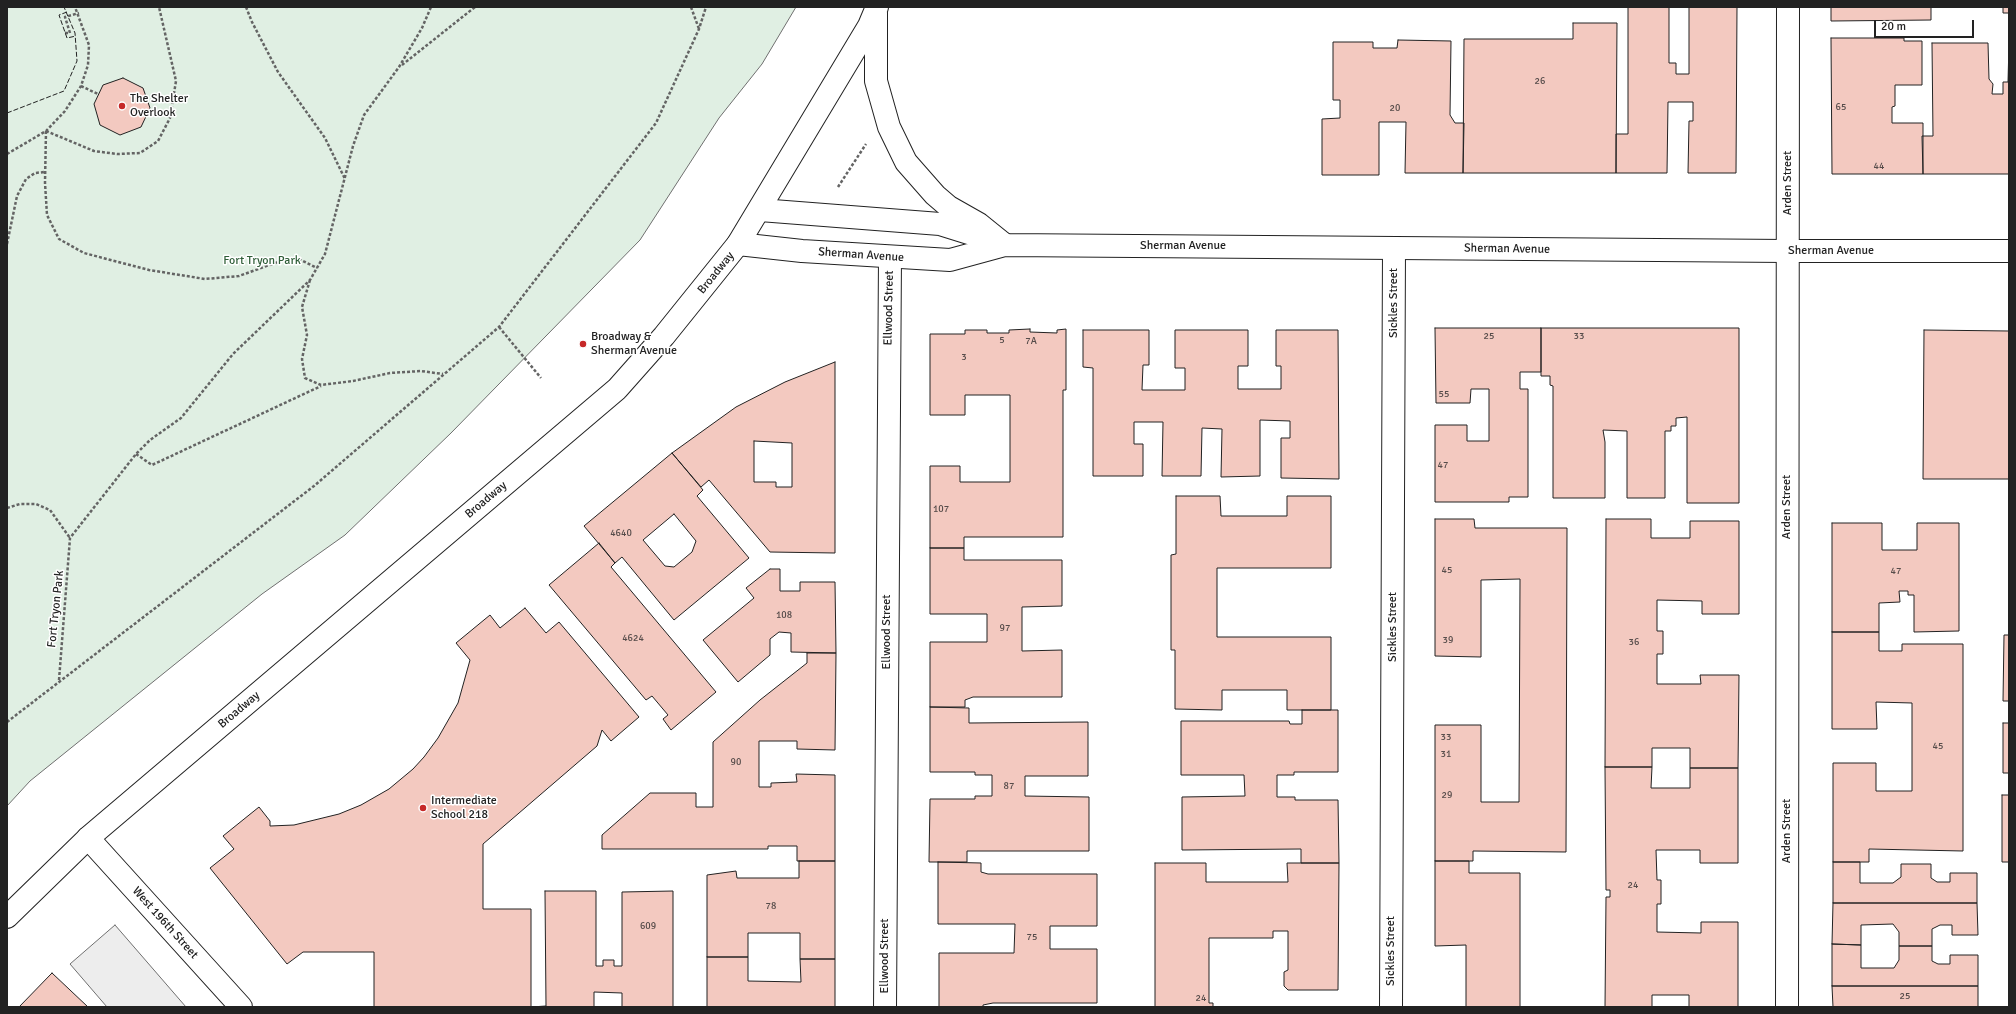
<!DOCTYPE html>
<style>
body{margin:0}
#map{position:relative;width:2016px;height:1014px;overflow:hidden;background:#fff;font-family:Signika,sans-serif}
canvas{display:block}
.frame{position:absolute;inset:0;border:8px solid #222;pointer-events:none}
.scale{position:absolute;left:1874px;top:20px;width:100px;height:18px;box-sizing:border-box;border:2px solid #222;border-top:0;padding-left:5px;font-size:12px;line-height:14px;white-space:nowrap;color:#222;-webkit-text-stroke:3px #fff;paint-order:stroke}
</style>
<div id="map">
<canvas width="2016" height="1014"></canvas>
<div class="frame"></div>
<div class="scale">20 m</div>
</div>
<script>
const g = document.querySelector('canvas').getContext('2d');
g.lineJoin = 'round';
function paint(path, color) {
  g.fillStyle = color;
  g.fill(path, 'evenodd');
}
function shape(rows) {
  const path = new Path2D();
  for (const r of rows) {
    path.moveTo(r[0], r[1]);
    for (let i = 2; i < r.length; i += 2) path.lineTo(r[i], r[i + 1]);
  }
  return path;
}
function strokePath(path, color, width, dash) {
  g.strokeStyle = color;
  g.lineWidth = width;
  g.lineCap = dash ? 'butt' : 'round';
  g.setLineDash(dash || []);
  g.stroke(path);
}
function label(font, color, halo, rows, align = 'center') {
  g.font = font + ' Signika,sans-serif';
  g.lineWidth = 3;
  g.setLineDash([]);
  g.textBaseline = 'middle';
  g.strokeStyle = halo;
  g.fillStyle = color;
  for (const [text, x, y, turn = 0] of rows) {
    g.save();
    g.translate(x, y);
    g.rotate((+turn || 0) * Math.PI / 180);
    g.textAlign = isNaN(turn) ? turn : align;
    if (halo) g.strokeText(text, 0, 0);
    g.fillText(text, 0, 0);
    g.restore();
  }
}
const green = shape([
 [7,7,796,7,762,64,719,118,640,240,451,433,345,535,262,594,30,781,7,806,7,7]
]);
const parking = shape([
 [115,925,186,1007,107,1007,70,964,115,925]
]);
const building = shape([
 [1628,7,1669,7,1669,63,1676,63,1676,74,1689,74,1689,7,1737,7,1736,173,1688,173,1689,121,1693,121,1693,102,1668,102,1667,173,1616,173,1616,134,1628,134,1628,7],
 [1831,7,1931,7,1931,20,1831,21,1831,7],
 [2003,7,2009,7,2009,13,2003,13,2003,7],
 [1573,23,1617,23,1616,173,1463,173,1464,39,1573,39,1573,23],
 [1831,38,1904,38,1904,41,1922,41,1922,85,1895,85,1895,106,1892,107,1892,123,1923,123,1923,174,1832,174,1831,38],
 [1398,40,1451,41,1450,115,1455,123,1464,123,1463,173,1405,173,1406,122,1379,122,1379,175,1322,175,1322,119,1340,118,1340,100,1333,100,1333,42,1373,42,1373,48,1397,48,1398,40],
 [1932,43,1988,43,1989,79,1993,84,1992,94,2003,94,2003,82,2008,82,2009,43,2009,174,1923,174,1922,136,1933,136,1932,43],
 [123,78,143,88,150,108,141,127,120,135,100,125,94,104,103,85,123,78],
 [1435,328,1541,328,1541,372,1520,372,1520,389,1528,389,1528,497,1509,497,1509,502,1435,502,1435,425,1467,425,1467,441,1489,441,1489,389,1471,389,1470,403,1436,403,1435,328],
 [1541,328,1739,328,1739,503,1687,503,1687,417,1676,418,1676,426,1671,426,1671,431,1665,431,1665,498,1627,498,1627,431,1603,430,1605,442,1605,498,1553,498,1553,386,1550,385,1550,376,1541,376,1541,328],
 [1030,329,1030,332,1057,333,1057,330,1066,329,1066,390,1063,390,1063,537,964,537,964,548,930,548,930,466,960,466,960,482,1010,482,1010,395,965,395,965,415,930,415,930,334,965,334,965,330,987,330,987,333,1009,333,1009,330,1030,329],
 [1083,330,1149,330,1149,365,1143,365,1142,390,1185,390,1185,368,1175,368,1175,330,1248,330,1248,366,1238,366,1238,389,1281,389,1281,366,1276,366,1276,330,1338,330,1339,479,1281,478,1281,438,1290,438,1290,421,1260,420,1260,476,1221,477,1222,429,1202,428,1201,476,1162,476,1163,422,1134,422,1134,444,1143,444,1143,476,1093,476,1093,368,1083,367,1083,330],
 [1924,330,2009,331,2009,479,1923,479,1924,330],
 [835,362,835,553,770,552,709,480,701,487,672,453,736,407,785,382,835,362],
 [754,441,792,443,792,487,776,487,776,482,754,482,754,441],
 [672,453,703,490,697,496,749,558,674,620,622,557,615,563,584,526,672,453],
 [674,514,696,541,692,552,674,567,665,566,643,540,674,514],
 [1176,496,1220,496,1221,516,1287,516,1287,496,1331,496,1331,568,1217,568,1217,637,1331,637,1331,710,1287,710,1287,690,1222,690,1222,710,1175,709,1175,650,1171,650,1171,555,1176,554,1176,496],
 [1435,519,1474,519,1475,528,1567,528,1566,852,1473,851,1473,861,1435,861,1435,725,1481,725,1481,802,1519,802,1520,579,1481,580,1481,657,1435,656,1435,519],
 [1606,519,1651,519,1651,538,1690,538,1690,521,1739,521,1739,614,1702,614,1702,601,1657,600,1657,631,1663,631,1663,654,1657,654,1657,684,1701,684,1700,675,1739,675,1738,768,1690,768,1690,748,1652,748,1652,767,1605,767,1606,519],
 [1832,523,1882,523,1882,550,1917,550,1917,523,1959,523,1959,631,1914,632,1914,595,1908,595,1908,591,1899,591,1900,602,1879,603,1879,632,1832,632,1832,523],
 [599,543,615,563,611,567,716,692,671,730,663,719,668,715,652,696,646,700,549,585,599,543],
 [930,548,964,548,964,560,1062,560,1062,606,1022,607,1022,651,1062,650,1062,697,973,697,965,700,965,707,930,707,930,642,987,642,987,614,930,614,930,548],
 [770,569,780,569,780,591,800,591,800,582,835,582,836,653,791,652,791,633,779,632,770,639,770,655,738,682,703,640,754,598,746,588,770,569],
 [525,608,546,633,559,622,639,717,611,741,602,730,597,746,483,844,483,909,531,909,531,1007,374,1007,374,952,303,952,287,964,210,868,234,849,223,836,259,807,270,821,270,826,294,825,339,814,361,805,389,789,413,769,424,757,438,738,458,703,470,660,456,643,490,615,500,628,525,608],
 [1832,632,1879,632,1879,651,1902,651,1902,644,1963,644,1963,851,1869,849,1869,862,1833,862,1833,763,1876,763,1876,791,1912,791,1912,703,1876,702,1877,729,1832,729,1832,632],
 [2009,632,2009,701,2003,701,2004,635,2009,635,2009,632],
 [807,653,836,653,835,750,797,749,797,741,759,741,759,787,771,787,771,783,797,782,796,774,835,775,835,861,797,861,797,846,768,846,768,849,602,849,602,835,650,793,696,793,696,807,713,807,713,742,760,700,807,663,807,653],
 [930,707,969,708,969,723,1088,722,1088,776,1025,776,1025,796,1089,797,1089,851,967,851,967,862,929,862,930,799,975,799,975,796,992,796,992,775,975,775,975,772,930,772,930,707],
 [1302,710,1338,710,1338,772,1294,772,1294,775,1277,775,1277,797,1295,797,1295,800,1338,800,1339,863,1301,863,1301,849,1182,850,1182,797,1245,796,1244,775,1181,775,1181,721,1289,721,1290,724,1302,724,1302,710],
 [2003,723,2009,723,2009,773,2003,773,2003,723],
 [1605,767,1652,767,1651,788,1690,788,1690,768,1738,768,1738,863,1700,863,1700,850,1656,850,1657,880,1661,880,1661,904,1657,904,1657,932,1701,933,1701,922,1738,922,1738,1007,1689,1007,1689,995,1652,995,1652,1007,1605,1007,1606,897,1610,897,1610,890,1606,890,1605,767],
 [2002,795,2009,795,2009,862,2002,862,2002,795],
 [799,861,835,861,835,959,800,959,800,933,748,933,748,957,707,957,707,875,736,871,737,878,799,878,799,861],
 [1435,861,1469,861,1469,873,1520,873,1520,1007,1466,1007,1466,945,1435,946,1435,861],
 [938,862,981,863,981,872,988,874,1097,874,1097,926,1050,926,1050,949,1097,949,1097,1003,993,1003,983,1005,983,1007,939,1007,939,953,1014,953,1015,924,938,924,938,862],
 [1833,862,1860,862,1860,883,1893,883,1901,877,1901,864,1931,864,1931,878,1937,882,1950,882,1950,873,1977,873,1977,903,1833,903,1833,862],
 [1155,863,1206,863,1206,882,1288,882,1287,863,1339,863,1338,990,1288,990,1284,986,1284,972,1288,970,1288,931,1273,931,1273,938,1209,938,1209,1003,1213,1003,1213,1007,1155,1007,1155,863],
 [545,891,596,891,596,966,603,966,603,960,614,960,614,966,622,966,622,892,673,891,673,1007,622,1007,622,993,594,992,594,1007,531,1007,546,1006,545,891],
 [1833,903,1977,903,1978,935,1952,935,1952,925,1940,925,1932,929,1932,946,1899,946,1899,932,1893,924,1861,925,1861,945,1832,944,1833,903],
 [1832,944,1861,945,1861,968,1894,968,1899,960,1899,946,1932,946,1932,961,1938,964,1950,964,1950,955,1978,955,1978,986,1832,986,1832,944],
 [707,957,748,957,748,981,801,982,800,959,835,959,835,1007,707,1007,707,957],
 [52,973,88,1007,19,1007,52,973],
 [1832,986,1978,986,1978,1007,1833,1007,1832,986]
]);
const path = shape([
 [246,7,252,22,278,72,325,138,345,179],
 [691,7,699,29],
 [65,33,70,33,65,17,79,13],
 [402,65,475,7],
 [81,86,98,94],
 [46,131,45,183,47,215,59,239,84,253,149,270,205,279,239,276,286,259,301,260,317,268],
 [46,131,94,151,117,154,140,153,158,141,170,118,176,81,159,7],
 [7,154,46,131,65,111,81,86,88,65,89,45,75,7],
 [838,187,866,144],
 [7,244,17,196,26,179,35,173,45,172],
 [310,280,302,307,307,335,302,359,305,378,321,385,353,381,390,373,421,371,443,374],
 [499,327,541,378],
 [136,454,152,465,321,386],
 [7,508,20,504,36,504,50,510,70,538],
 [59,680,70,538,136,454,150,440,181,418,233,354,310,280,325,254,353,146,364,115,399,67,422,28,431,7],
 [7,722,314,486,499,327,656,123,699,29,706,7]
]);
const minor = shape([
 [88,838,241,1007],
 [885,1007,890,257],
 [1391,1007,1394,248],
 [1787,1007,1788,7]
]);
const secondary = shape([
 [760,210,940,224,1004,244],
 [738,244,802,251,950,260,1005,245,1787,251,2009,251]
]);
const primary = shape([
 [876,13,876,81,889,127,906,162,935,195,949,207,979,224,1005,245],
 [7,917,88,838,617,389,664,336,738,244,869,26,877,7]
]);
const fence = shape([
 [67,12,59,15,67,38,76,36],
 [7,113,64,91,77,61,75,33,64,7]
]);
const markers = [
 [122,106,4,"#c62828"],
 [583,344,4,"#c62828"],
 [423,808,4,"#c62828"]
];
const numberNames = [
 ["26",1540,81],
 ["65",1841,107],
 ["20",1395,108],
 ["44",1879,166],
 ["25",1489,336],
 ["33",1579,336],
 ["5",1002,340],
 ["7A",1031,341],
 ["3",964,357],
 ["55",1444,394],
 ["47",1443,465],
 ["107",941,509],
 ["4640",621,533],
 ["45",1447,570],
 ["47",1896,571],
 ["108",784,615],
 ["97",1005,628],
 ["4624",633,638],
 ["39",1448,640],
 ["36",1634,642],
 ["33",1446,737],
 ["45",1938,746],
 ["31",1446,754],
 ["90",736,762],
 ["87",1009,786],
 ["29",1447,795],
 ["24",1633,885],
 ["78",771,906],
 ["609",648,926],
 ["75",1032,937],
 ["25",1905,996],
 ["24",1201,998]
];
const poiNames = [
 ["The Shelter",130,99],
 ["Overlook",130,113],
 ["Broadway &",591,337],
 ["Sherman Avenue",591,351],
 ["Intermediate",431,801],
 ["School 218",431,815]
];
const streetNames = [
 ["Arden Street",1788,183,-90],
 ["Sherman Avenue",1183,246],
 ["Sherman Avenue",1507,249,1],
 ["Sherman Avenue",1831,251],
 ["Sherman Avenue",861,255,4],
 ["Broadway",716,273,-51],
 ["Sickles Street",1394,303,-90],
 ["Ellwood Street",889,308,-89],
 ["Broadway",486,500,-40],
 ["Arden Street",1787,507,-90],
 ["Fort Tryon Park",56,609,-84],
 ["Sickles Street",1393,627,-90],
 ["Ellwood Street",887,632,-90],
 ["Broadway",239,710,-40],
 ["Arden Street",1787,831,-90],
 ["West 196th Street",165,923,48],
 ["Sickles Street",1391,951,-90],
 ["Ellwood Street",885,956,-90]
];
const parkNames = [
 ["Fort Tryon Park",262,261]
];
paint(green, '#e0efe3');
strokePath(green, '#6f6f6f', 1);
paint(parking, '#ededed');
strokePath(parking, '#6f6f6f', 1);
paint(building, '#f3c9c0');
strokePath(building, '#222', 1);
strokePath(minor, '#222', 24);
strokePath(secondary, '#222', 24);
strokePath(primary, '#222', 24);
strokePath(path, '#646464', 2.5, [3, 2]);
strokePath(minor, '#fff', 22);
strokePath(secondary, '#fff', 22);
strokePath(primary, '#fff', 22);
strokePath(fence, '#222', 1, [5, 2]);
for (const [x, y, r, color] of markers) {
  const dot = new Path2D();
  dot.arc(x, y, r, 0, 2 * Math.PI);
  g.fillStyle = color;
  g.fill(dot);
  strokePath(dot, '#fff', 1.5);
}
label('10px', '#564c4a', null, numberNames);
label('12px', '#222', '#fff', poiNames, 'left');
label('12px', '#222', '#fff', streetNames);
label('12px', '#2f5e38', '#fff', parkNames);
</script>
